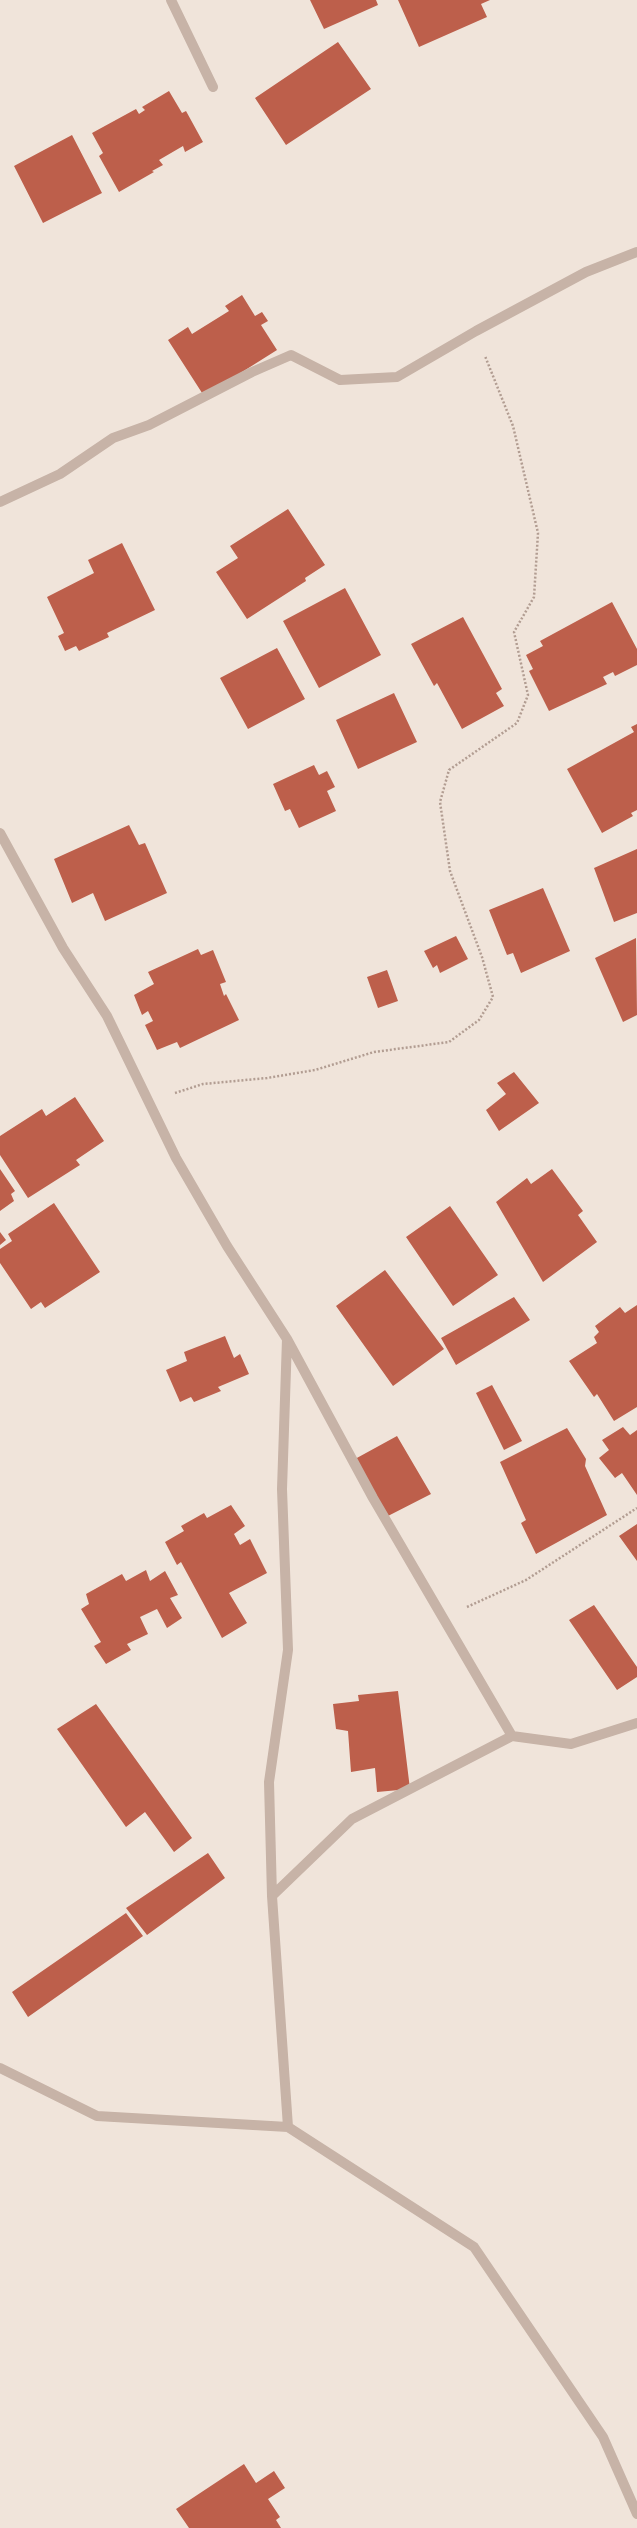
<!DOCTYPE html>
<style>
body{margin:0}
canvas{display:block;background:#f0e4da}
</style>
<canvas width="637" height="2528"></canvas>
<script>
const g = document.querySelector('canvas').getContext('2d');
g.lineJoin = 'round';
function paint(path, color) {
  g.fillStyle = color;
  g.fill(path, 'evenodd');
}
function shape(rows) {
  const path = new Path2D();
  for (const r of rows) {
    path.moveTo(r[0], r[1]);
    for (let i = 2; i < r.length; i += 2) path.lineTo(r[i], r[i + 1]);
  }
  return path;
}
function strokePath(path, color, width, dash) {
  g.strokeStyle = color;
  g.lineWidth = width;
  g.lineCap = dash ? 'butt' : 'round';
  g.setLineDash(dash || []);
  g.stroke(path);
}
const building = shape([
 [310,0,376,0,378,5,324,29],
 [398,0,490,0,481,4,487,17,419,47],
 [338,42,371,89,286,145,255,98],
 [169,91,182,113,186,111,203,142,185,152,183,146,159,160,163,165,152,171,154,172,119,192,99,156,103,153,92,133,136,109,139,114,145,110,142,107],
 [72,135,102,193,43,223,14,166],
 [242,295,255,316,262,312,268,321,261,325,277,350,204,396,168,340,188,327,192,334,229,311,225,306],
 [288,509,325,565,305,578,306,581,247,619,216,572,238,558,230,546],
 [122,543,155,610,107,633,109,637,79,651,76,646,65,651,58,636,64,633,47,597,94,573,88,560],
 [345,588,381,655,319,688,283,621],
 [612,602,637,649,637,665,615,676,613,672,603,677,607,684,549,711,529,671,533,669,526,655,543,646,540,641],
 [463,617,502,689,496,693,504,706,462,729,437,683,434,686,411,644],
 [277,648,305,699,248,729,220,678],
 [394,693,417,742,358,769,336,720],
 [637,724,637,810,631,813,633,816,602,833,567,769,634,732,631,727],
 [314,765,319,775,327,771,335,787,327,791,336,811,299,828,290,809,285,811,273,784],
 [129,825,139,845,145,843,167,893,105,921,93,893,72,903,54,859],
 [637,849,637,913,614,922,594,868],
 [543,888,570,951,521,973,513,953,507,955,489,910],
 [456,936,468,959,440,973,437,965,433,968,424,951],
 [636,938,637,1015,623,1022,595,958],
 [198,949,201,955,213,950,226,982,220,984,224,996,226,994,239,1020,180,1048,177,1042,157,1050,145,1025,153,1021,148,1011,142,1015,134,995,154,984,148,972],
 [387,970,398,1001,378,1008,367,977],
 [514,1072,539,1103,499,1131,486,1110,506,1094,497,1083],
 [75,1097,104,1141,76,1160,80,1165,28,1198,0,1155,0,1136,42,1109,46,1116],
 [0,1169,15,1191,11,1194,14,1201,0,1211],
 [552,1169,583,1211,578,1215,597,1242,543,1282,496,1202,527,1178,531,1184],
 [54,1203,100,1272,45,1308,41,1302,31,1309,0,1263,0,1249,12,1241,8,1234],
 [450,1206,498,1275,453,1306,406,1237],
 [0,1232,6,1240,0,1245],
 [385,1270,444,1349,393,1386,336,1306],
 [514,1297,530,1320,456,1365,441,1338],
 [637,1305,637,1407,614,1421,597,1394,594,1397,569,1361,597,1343,594,1337,599,1332,595,1326,620,1307,625,1313],
 [225,1336,234,1358,240,1354,249,1374,218,1387,221,1391,194,1402,191,1397,180,1402,166,1370,187,1361,184,1352],
 [492,1385,522,1441,504,1450,476,1393],
 [623,1427,630,1435,637,1430,637,1495,622,1473,615,1478,599,1458,609,1450,602,1440],
 [567,1428,586,1459,585,1466,607,1515,536,1554,521,1523,526,1520,500,1462],
 [397,1436,431,1494,386,1517,355,1459],
 [231,1505,245,1526,234,1534,240,1545,250,1539,267,1573,229,1593,247,1623,222,1638,181,1562,177,1565,165,1542,184,1531,181,1526,204,1513,207,1518],
 [637,1524,637,1561,619,1536],
 [146,1570,150,1581,165,1571,178,1595,170,1598,182,1618,167,1628,157,1609,140,1617,148,1634,127,1644,131,1650,106,1664,94,1646,101,1642,81,1609,89,1604,86,1594,122,1574,126,1581],
 [594,1605,637,1667,637,1677,617,1690,569,1620],
 [398,1691,410,1789,377,1792,375,1768,351,1772,348,1731,336,1729,333,1704,359,1701,358,1695],
 [96,1704,192,1838,174,1852,145,1812,126,1827,57,1729],
 [208,1853,225,1878,147,1935,126,1908],
 [126,1913,143,1936,28,2017,12,1992],
 [244,2464,256,2483,274,2471,285,2488,268,2499,280,2517,276,2520,281,2528,189,2528,176,2509]
]);
const path = shape([
 [175,1093,203,1084,267,1078,315,1070,374,1052,449,1042,479,1020,493,997,482,957,450,871,440,802,449,770,517,723,528,695,514,632,534,597,538,533,513,426,485,356],
 [467,1607,526,1580,637,1508]
]);
const lane = shape([
 [171,0,213,87]
]);
const street = shape([
 [0,502,60,474,113,438,149,425,252,372,291,355,340,380,397,377,476,331,586,272,637,252],
 [0,833,63,948,107,1016,176,1158,227,1246,287,1339,373,1498,512,1736,571,1744,637,1723],
 [272,1896,269,1782,288,1650,282,1489,287,1339],
 [0,2068,97,2116,288,2127,474,2247,603,2437,637,2514],
 [288,2127,272,1896,352,1819,512,1736]
]);
paint(building, '#bd5f4b');
strokePath(path, '#b29d92', 2.5, [2, 2]);
strokePath(lane, '#c7b3a7', 10);
strokePath(street, '#c7b3a7', 10);
</script>
